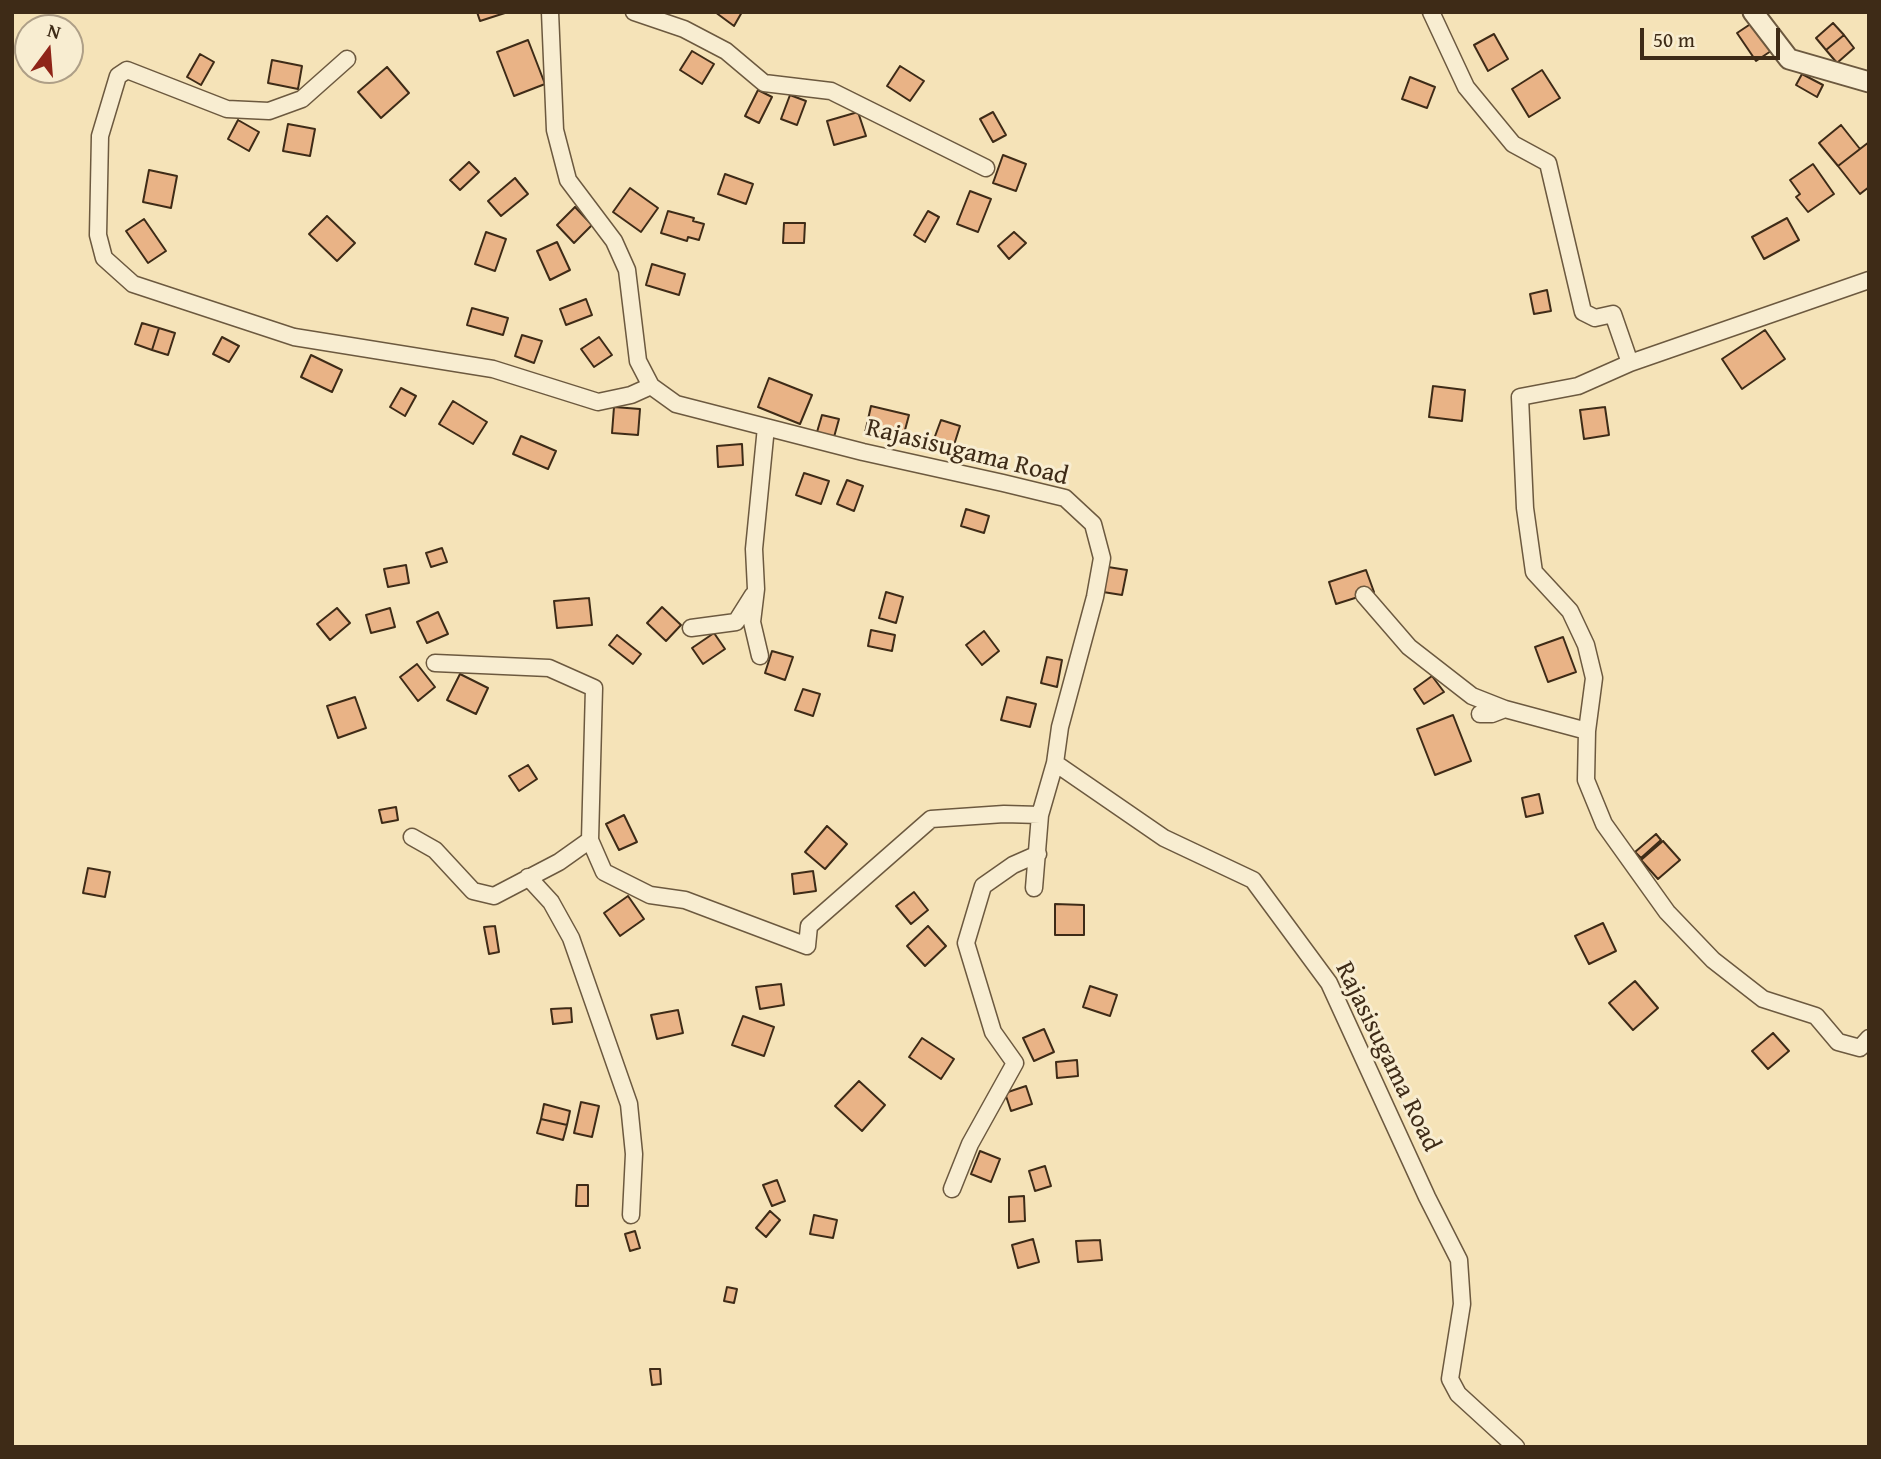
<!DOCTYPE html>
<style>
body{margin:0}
#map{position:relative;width:1881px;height:1459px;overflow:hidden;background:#f5e3b8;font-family:"Gentium Book Plus",serif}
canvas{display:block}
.frame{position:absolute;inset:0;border:14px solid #3e2b17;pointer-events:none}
.north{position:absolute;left:14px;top:14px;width:70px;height:70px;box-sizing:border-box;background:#f8edd1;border:2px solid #ae9f87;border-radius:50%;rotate:16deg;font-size:19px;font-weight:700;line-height:28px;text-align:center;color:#3e2b17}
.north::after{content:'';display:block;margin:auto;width:24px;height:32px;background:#8f2418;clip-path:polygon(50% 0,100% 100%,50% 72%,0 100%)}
.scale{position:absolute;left:1640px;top:28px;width:140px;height:32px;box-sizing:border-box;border:4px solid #3e2b17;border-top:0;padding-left:9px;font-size:21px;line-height:24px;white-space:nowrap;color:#3e2b17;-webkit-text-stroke:5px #f8edd1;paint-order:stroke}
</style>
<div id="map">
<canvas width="1881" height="1459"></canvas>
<div class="frame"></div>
<div class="north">N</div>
<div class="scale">50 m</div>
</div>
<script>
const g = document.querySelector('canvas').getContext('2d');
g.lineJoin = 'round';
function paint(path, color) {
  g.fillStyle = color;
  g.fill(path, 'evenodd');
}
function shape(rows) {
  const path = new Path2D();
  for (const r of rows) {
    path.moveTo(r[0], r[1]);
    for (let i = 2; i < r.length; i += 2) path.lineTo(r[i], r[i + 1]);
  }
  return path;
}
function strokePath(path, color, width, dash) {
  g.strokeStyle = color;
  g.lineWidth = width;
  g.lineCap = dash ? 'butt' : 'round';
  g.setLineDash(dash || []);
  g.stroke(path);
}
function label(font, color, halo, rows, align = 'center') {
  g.font = font + ' "Gentium Book Plus",serif';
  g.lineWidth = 6;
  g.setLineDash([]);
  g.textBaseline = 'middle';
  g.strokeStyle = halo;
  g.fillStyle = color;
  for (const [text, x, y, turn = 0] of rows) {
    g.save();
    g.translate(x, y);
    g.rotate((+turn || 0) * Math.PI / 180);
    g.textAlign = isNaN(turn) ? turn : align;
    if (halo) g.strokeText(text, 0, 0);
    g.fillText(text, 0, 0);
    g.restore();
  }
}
const building = shape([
 [477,12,508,12,480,21,477,12],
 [715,12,742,12,734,26,715,12],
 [1755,21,1774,49,1756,61,1737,33,1755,21],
 [1833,23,1844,35,1826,50,1816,38,1833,23],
 [1494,34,1508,59,1488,71,1474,45,1494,34],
 [1844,35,1854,48,1837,63,1826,50,1844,35],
 [528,40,545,84,514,96,497,52,528,40],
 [692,51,714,64,702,84,680,70,692,51],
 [200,54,214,62,201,85,187,77,200,54],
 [272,60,302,66,298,89,268,83,272,60],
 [900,66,924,81,910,101,887,86,900,66],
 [387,67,409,93,381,118,358,92,387,67],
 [1542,70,1560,98,1529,117,1512,89,1542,70],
 [1802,74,1823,85,1817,97,1796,85,1802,74],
 [1410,77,1435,87,1427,108,1402,99,1410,77],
 [758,90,772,97,759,123,745,116,758,90],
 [790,95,806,101,797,125,781,119,790,95],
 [858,112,866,136,834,145,827,121,858,112],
 [993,112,1006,135,993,142,980,119,993,112],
 [238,120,259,132,249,151,228,139,238,120],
 [288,124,315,129,310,156,283,151,288,124],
 [1841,125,1860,149,1838,166,1819,143,1841,125],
 [1869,142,1869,187,1860,194,1838,166,1869,142],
 [1003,155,1026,164,1016,191,993,183,1003,155],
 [469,162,479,172,460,190,450,180,469,162],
 [1813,164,1834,194,1808,212,1796,197,1800,194,1790,180,1813,164],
 [149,170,177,176,171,208,143,202,149,170],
 [725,174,753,184,746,204,718,194,725,174],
 [515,178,528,194,501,216,488,201,515,178],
 [630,188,658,208,641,232,613,212,630,188],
 [970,191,991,199,978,232,957,224,970,191],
 [575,207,592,225,574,243,557,225,575,207],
 [668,211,694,218,693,221,704,224,699,240,688,237,687,241,661,233,668,211],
 [928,211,939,217,925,242,914,235,928,211],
 [327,216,355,243,337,261,309,234,327,216],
 [1787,218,1799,240,1764,259,1752,237,1787,218],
 [144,219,166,251,148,263,126,231,144,219],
 [784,223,805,223,804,243,783,243,784,223],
 [486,232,506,239,495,271,475,264,486,232],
 [1014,232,1026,243,1009,259,998,246,1014,232],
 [557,242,570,270,550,280,537,251,557,242],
 [652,264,685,274,679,295,646,285,652,264],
 [1547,290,1551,311,1534,314,1530,294,1547,290],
 [586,299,592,315,566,325,560,309,586,299],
 [472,308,508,318,503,335,467,325,472,308],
 [142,323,159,328,152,350,135,344,142,323],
 [159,328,175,333,168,355,152,350,159,328],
 [1765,330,1785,359,1742,389,1722,359,1765,330],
 [522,335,542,341,534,363,515,356,522,335],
 [222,337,239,346,229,362,213,354,222,337],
 [599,337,612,355,594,367,581,349,599,337],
 [311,355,342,370,332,392,301,377,311,355],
 [769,378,812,395,800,424,758,407,769,378],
 [1433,386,1465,390,1462,421,1429,417,1433,386],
 [401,388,416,396,405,416,390,407,401,388],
 [453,401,487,422,473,444,439,424,453,401],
 [871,406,909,415,902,441,865,433,871,406],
 [614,407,640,409,638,435,612,433,614,407],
 [1605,407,1609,435,1584,439,1580,410,1605,407],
 [822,415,839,419,834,437,817,432,822,415],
 [941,420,960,426,954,445,934,439,941,420],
 [521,436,556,451,548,469,513,454,521,436],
 [742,444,743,465,718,467,717,446,742,444],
 [804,473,829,481,821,504,796,495,804,473],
 [847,480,863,486,854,511,837,504,847,480],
 [966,509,989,516,984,533,961,526,966,509],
 [442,548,447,562,431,567,426,553,442,548],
 [406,565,409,583,388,587,384,569,406,565],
 [1108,567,1127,570,1122,595,1103,592,1108,567],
 [1366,570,1374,592,1336,604,1329,582,1366,570],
 [886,592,903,597,896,623,879,618,886,592],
 [589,598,592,625,557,628,554,601,589,598],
 [662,607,681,625,666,641,647,623,662,607],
 [337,608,350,623,330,640,317,624,337,608],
 [390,608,395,627,371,633,366,615,390,608],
 [438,612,448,634,427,643,417,622,438,612],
 [871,630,895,635,892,651,868,646,871,630],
 [984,631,999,651,982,665,966,645,984,631],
 [714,633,725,649,703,664,692,648,714,633],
 [617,635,641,654,633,664,609,645,617,635],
 [1563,637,1576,672,1548,682,1535,647,1563,637],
 [772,651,793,657,785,680,765,673,772,651],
 [1047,657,1062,660,1057,687,1041,683,1047,657],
 [417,664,435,687,418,701,400,677,417,664],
 [460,674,488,688,476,714,447,700,460,674],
 [1432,676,1444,692,1424,704,1414,689,1432,676],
 [803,689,820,694,813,716,795,710,803,689],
 [355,697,366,728,338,738,327,706,355,697],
 [1007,697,1036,704,1030,727,1001,720,1007,697],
 [1453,715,1471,761,1435,775,1417,729,1453,715],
 [528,765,537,779,519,791,509,776,528,765],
 [1539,794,1543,813,1526,817,1522,798,1539,794],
 [396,807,398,820,382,823,379,810,396,807],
 [624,815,637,842,619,850,606,824,624,815],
 [827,826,847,844,825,869,805,852,827,826],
 [1656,834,1661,840,1641,858,1635,852,1656,834],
 [1663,841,1680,860,1658,879,1641,860,1663,841],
 [88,868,110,872,105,897,83,893,88,868],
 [813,871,816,891,794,894,792,874,813,871],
 [914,892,928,910,911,924,896,906,914,892],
 [628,896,644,919,620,936,604,913,628,896],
 [1055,904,1084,905,1084,935,1055,935,1055,904],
 [1603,923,1616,951,1589,964,1575,936,1603,923],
 [495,926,499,952,489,954,484,927,495,926],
 [928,926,946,946,925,966,907,946,928,926],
 [1635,981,1658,1008,1633,1030,1609,1003,1635,981],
 [781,984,784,1005,760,1009,756,987,781,984],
 [1090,986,1117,995,1110,1016,1083,1007,1090,986],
 [571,1008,572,1022,553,1024,551,1009,571,1008],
 [678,1010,683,1033,657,1039,651,1015,678,1010],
 [743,1016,774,1027,764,1056,732,1045,743,1016],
 [1044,1029,1054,1052,1034,1061,1023,1038,1044,1029],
 [1773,1033,1789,1051,1768,1069,1752,1051,1773,1033],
 [922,1038,954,1059,941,1079,909,1057,922,1038],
 [1077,1060,1078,1076,1057,1078,1056,1062,1077,1060],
 [859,1081,885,1105,862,1131,835,1106,859,1081],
 [1026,1086,1032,1104,1011,1111,1005,1093,1026,1086],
 [581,1102,599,1106,592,1137,574,1133,581,1102],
 [544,1104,570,1111,567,1125,541,1119,544,1104],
 [541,1119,567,1125,563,1140,537,1133,541,1119],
 [980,1151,1000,1159,991,1182,971,1174,980,1151],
 [1045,1166,1051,1186,1035,1191,1029,1171,1045,1166],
 [777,1180,785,1201,772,1206,763,1185,777,1180],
 [577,1185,588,1185,588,1206,576,1206,577,1185],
 [1024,1196,1025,1221,1009,1222,1009,1197,1024,1196],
 [770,1211,780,1220,766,1237,756,1228,770,1211],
 [814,1215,837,1220,833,1238,810,1234,814,1215],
 [635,1231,640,1248,630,1251,625,1234,635,1231],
 [1033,1239,1039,1262,1018,1268,1012,1245,1033,1239],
 [1100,1240,1102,1260,1078,1262,1076,1241,1100,1240],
 [727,1287,737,1289,734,1303,724,1301,727,1287],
 [650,1369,660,1369,661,1384,652,1385,650,1369]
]);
const minor = shape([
 [550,12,555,130,568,180,614,241,627,270,638,361,651,386,676,404,863,452,1003,483,1065,498,1093,524,1102,558,1095,597,1060,727,1055,763,1164,838,1253,880,1329,983,1427,1197,1459,1260,1462,1304,1450,1379,1458,1394,1516,1447],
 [634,12,684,29,726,51,764,83,831,91,986,168],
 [1431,12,1466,87,1513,144,1548,163,1583,312,1595,318,1613,314,1630,363],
 [347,59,302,99,269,111,227,109,127,70,118,76,100,136,98,235,104,258,133,284,294,337,493,369,598,402,631,395,651,386],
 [1869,280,1630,363,1578,386,1520,397,1525,508,1534,572,1570,611,1586,645,1594,678,1587,731,1586,780,1604,824,1667,912,1713,960,1763,999,1816,1016,1838,1042,1860,1048,1869,1038],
 [1364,595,1409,647,1472,696,1505,709,1587,731],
 [691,628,736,622,753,595],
 [760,656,752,622,756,589,754,549,766,427],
 [435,663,549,668,594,688,590,840,604,872,650,895,685,900,807,946,809,926,931,819,1004,814,1040,815],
 [1480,714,1492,714,1505,709],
 [412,837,435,850,473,891,494,896,559,862,590,840],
 [528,877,551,902,571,938,629,1104,634,1154,631,1215],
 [1034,888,1040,815,1055,763],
 [952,1189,970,1144,1015,1063,993,1032,966,943,983,886,1013,865,1038,854]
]);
const tertiary = shape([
 [1753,12,1789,59,1869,82]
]);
const streetNames = [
 ["Rajasisugama Road",967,453,14],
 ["Rajasisugama Road",1387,1057,64]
];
paint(building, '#e9b386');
strokePath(building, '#3e2b17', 2);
strokePath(minor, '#6c593f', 19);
strokePath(tertiary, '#6c593f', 23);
strokePath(minor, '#f8edd1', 16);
strokePath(tertiary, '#f8edd1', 19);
label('26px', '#3e2b17', '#f8edd1', streetNames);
</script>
